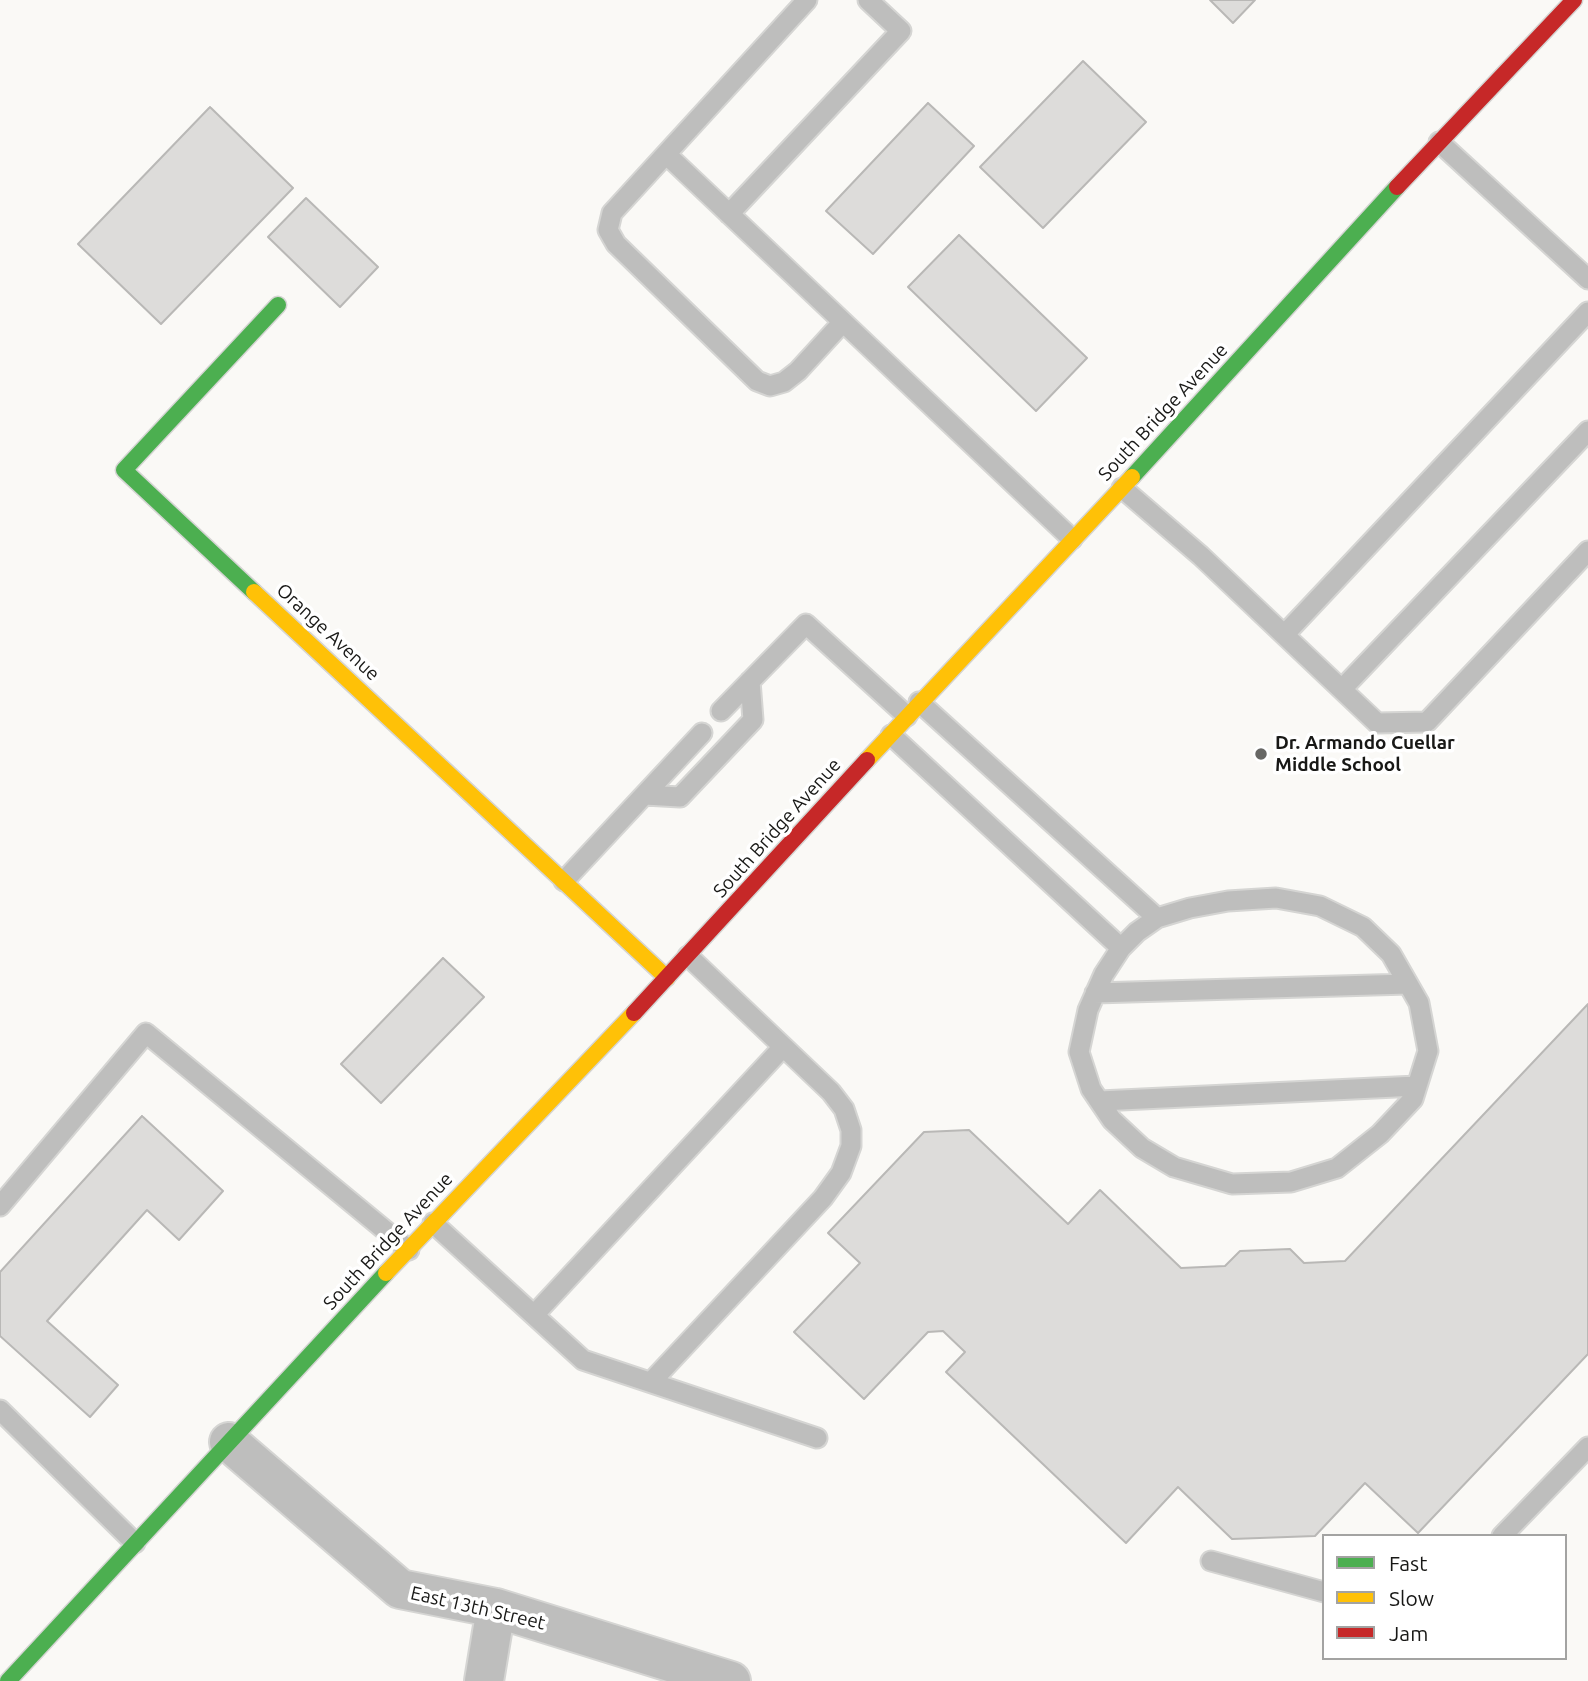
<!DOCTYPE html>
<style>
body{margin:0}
#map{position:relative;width:1588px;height:1681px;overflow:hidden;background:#faf9f6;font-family:Ubuntu,sans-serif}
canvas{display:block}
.legend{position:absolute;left:1322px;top:1534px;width:245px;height:126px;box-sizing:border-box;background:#fff;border:2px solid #a3a3a2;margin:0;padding:9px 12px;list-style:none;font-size:21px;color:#181816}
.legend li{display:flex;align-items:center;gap:14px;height:35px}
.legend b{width:35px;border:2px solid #a3a3a2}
</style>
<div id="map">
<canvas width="1588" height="1681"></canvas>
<ul class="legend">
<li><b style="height:9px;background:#4caf50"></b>Fast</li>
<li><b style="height:9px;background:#ffc107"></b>Slow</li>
<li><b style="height:9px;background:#c62828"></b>Jam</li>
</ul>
</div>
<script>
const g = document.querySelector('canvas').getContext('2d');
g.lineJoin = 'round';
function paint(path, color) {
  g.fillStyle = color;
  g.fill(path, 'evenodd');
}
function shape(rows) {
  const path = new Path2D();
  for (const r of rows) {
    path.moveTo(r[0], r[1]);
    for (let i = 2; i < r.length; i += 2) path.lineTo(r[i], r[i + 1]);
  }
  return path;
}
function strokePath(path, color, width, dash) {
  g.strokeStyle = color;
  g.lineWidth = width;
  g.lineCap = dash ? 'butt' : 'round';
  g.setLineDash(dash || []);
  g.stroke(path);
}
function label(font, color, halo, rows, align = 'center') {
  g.font = font + ' Ubuntu,sans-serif';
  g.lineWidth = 7;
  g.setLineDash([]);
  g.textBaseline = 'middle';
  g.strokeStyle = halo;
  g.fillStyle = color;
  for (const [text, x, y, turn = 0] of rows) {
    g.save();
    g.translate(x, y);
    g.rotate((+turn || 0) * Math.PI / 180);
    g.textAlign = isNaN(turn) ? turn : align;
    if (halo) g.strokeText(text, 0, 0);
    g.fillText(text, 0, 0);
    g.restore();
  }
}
const building = shape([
 [1210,0,1255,0,1233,23,1210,0],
 [1083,61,1146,122,1043,228,980,167,1083,61],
 [928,103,974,146,873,254,826,211,928,103],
 [210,107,293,188,161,324,78,244,210,107],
 [306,198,378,267,340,307,268,237,306,198],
 [959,235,1087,358,1036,411,908,287,959,235],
 [443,958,484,997,381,1103,341,1064,443,958],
 [1588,1004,1588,1354,1418,1533,1365,1483,1315,1536,1232,1539,1178,1487,1126,1543,946,1372,965,1352,943,1331,928,1332,864,1399,794,1332,860,1263,828,1233,924,1132,969,1130,1068,1224,1100,1190,1181,1268,1225,1266,1240,1251,1290,1249,1304,1263,1345,1261,1588,1004],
 [142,1116,223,1191,179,1240,147,1210,47,1321,118,1385,90,1417,0,1336,0,1272,142,1116]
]);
const lane = shape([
 [807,0,666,154,1072,539],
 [1439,142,1588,279],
 [666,154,612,213,608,230,616,244,757,381,770,386,784,382,798,371,842,323],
 [729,214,901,31,868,0],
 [1122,488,1201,556,1377,723,1427,722,1588,551],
 [1285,634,1588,312],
 [1342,689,1588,431],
 [919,702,1157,918],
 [721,711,806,624,907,716],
 [891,735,1121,948],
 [645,795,680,797,753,720,750,681],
 [564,881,702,733],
 [1276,898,1320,906,1363,927,1391,954,1419,1003,1428,1051,1413,1099,1380,1134,1337,1168,1291,1182,1232,1184,1174,1167,1142,1148,1112,1120,1091,1089,1079,1052,1088,1010,1104,974,1121,948,1137,932,1157,918,1190,908,1228,901,1276,898],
 [1095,993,1408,984],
 [1100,1101,1417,1086],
 [0,1206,146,1033,409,1250],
 [433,1223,583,1360,817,1438],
 [534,1315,783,1047],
 [652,1381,823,1198,841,1173,851,1146,851,1130,844,1109,831,1092,688,956],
 [0,1410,135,1543],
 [1502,1536,1588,1447],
 [1211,1561,1324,1592]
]);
const street = shape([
 [229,1442,400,1589,496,1608,731,1681],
 [484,1681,496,1608]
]);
const fast = shape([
 [1132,477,1397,187],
 [254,592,124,470,278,305],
 [8,1681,386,1273]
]);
const slow = shape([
 [254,592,667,978],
 [867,760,1132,477],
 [386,1273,634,1013]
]);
const jam = shape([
 [1397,187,1574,0],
 [634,1013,867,760]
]);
const markers = [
 [1261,754,7,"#676764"]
];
const streetNames = [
 ["South Bridge Avenue",1163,412,-47],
 ["Orange Avenue",328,632,43],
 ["South Bridge Avenue",777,828,-48],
 ["South Bridge Avenue",388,1241,-47],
 ["East 13th Street",478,1608,13]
];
const poiNames = [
 ["Dr. Armando Cuellar",1275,743],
 ["Middle School",1275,765]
];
paint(building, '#dddcda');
strokePath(building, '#b9b8b6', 2);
strokePath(lane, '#d5d5d3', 23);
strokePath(street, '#d5d5d3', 42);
strokePath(fast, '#d5d5d3', 19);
strokePath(slow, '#d5d5d3', 19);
strokePath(jam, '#d5d5d3', 19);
strokePath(lane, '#bebebd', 19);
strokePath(street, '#bebebd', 38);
strokePath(fast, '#4caf50', 16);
strokePath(slow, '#ffc107', 16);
strokePath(jam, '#c62828', 16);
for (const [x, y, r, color] of markers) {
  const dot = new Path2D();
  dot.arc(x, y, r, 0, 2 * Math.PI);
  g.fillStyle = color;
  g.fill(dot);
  strokePath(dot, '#fff', 2.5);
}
label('19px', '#181816', '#fff', streetNames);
label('bold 19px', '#181816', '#fff', poiNames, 'left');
</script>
